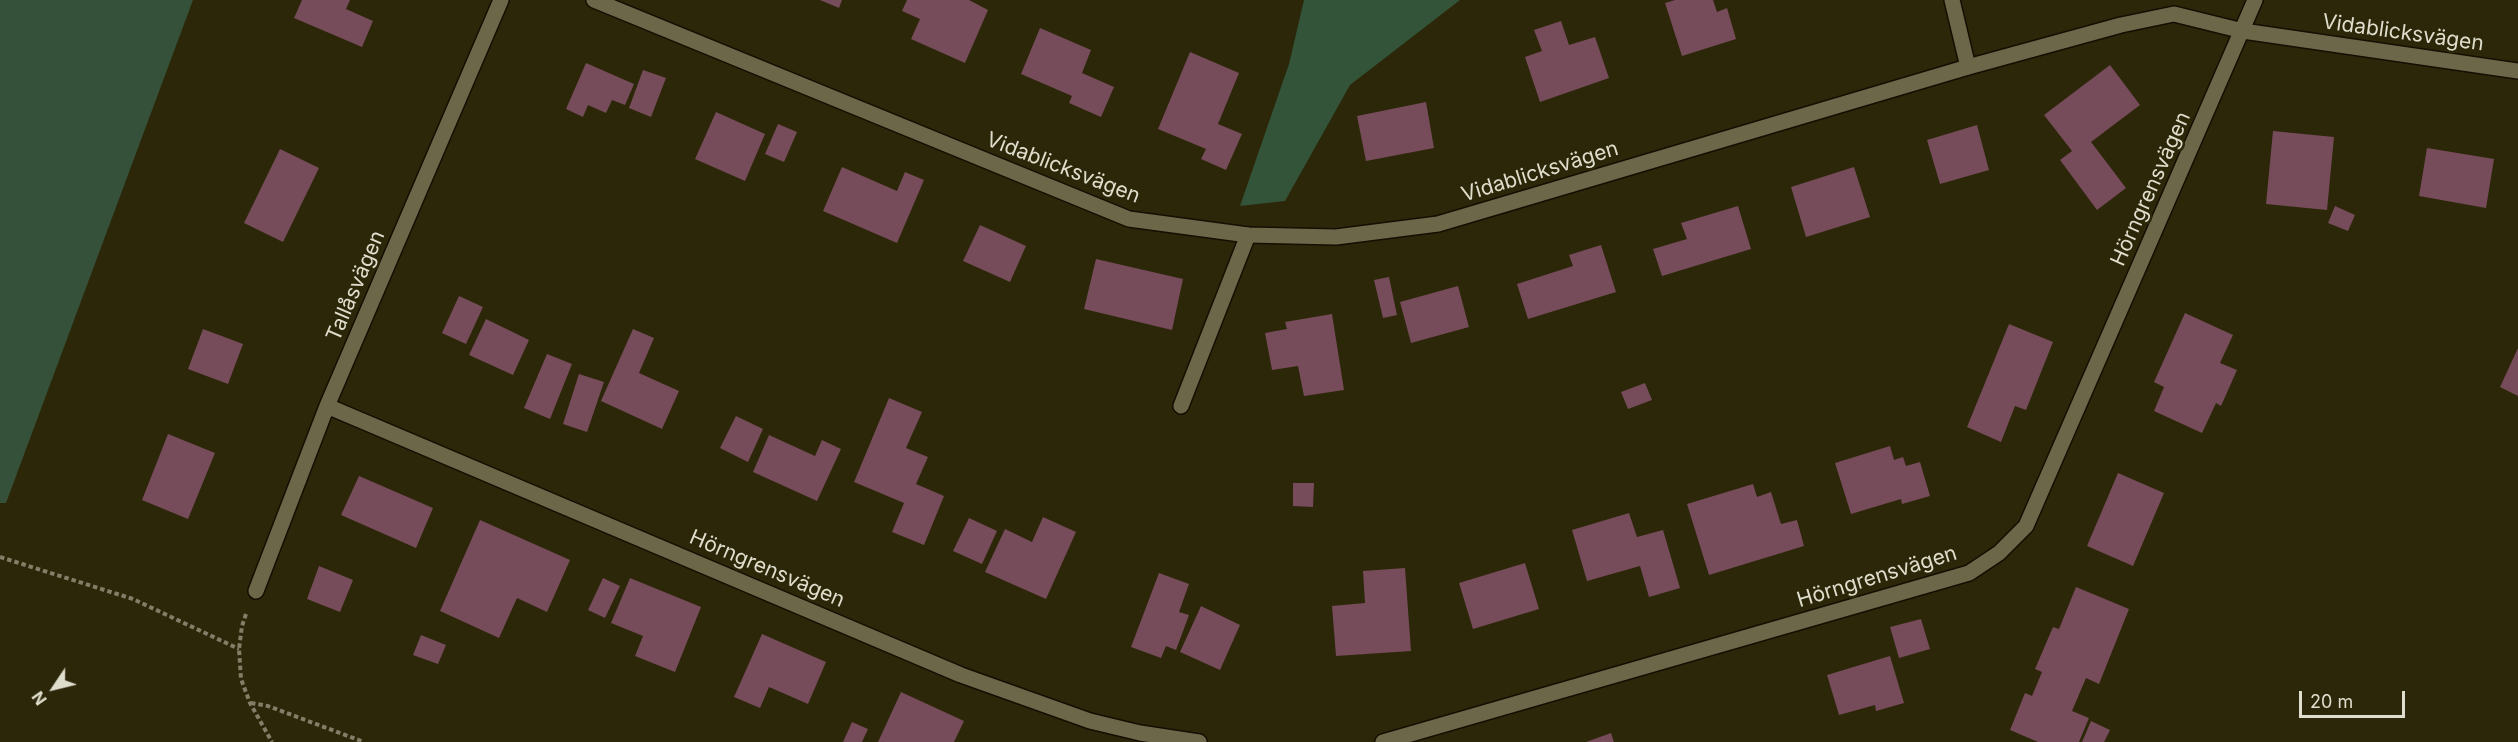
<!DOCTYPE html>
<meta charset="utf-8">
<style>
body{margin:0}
#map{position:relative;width:2518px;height:742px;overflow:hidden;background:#2c2709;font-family:Inter,sans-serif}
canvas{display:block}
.north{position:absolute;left:24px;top:658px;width:60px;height:60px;-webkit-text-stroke:4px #2c2709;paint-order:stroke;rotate:235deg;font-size:16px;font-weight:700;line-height:24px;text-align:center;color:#dfddcc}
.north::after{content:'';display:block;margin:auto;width:21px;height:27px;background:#dfddcc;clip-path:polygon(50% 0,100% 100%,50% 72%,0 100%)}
.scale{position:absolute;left:2299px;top:691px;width:106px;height:27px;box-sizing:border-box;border:3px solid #dfddcc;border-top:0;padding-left:8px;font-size:18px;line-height:21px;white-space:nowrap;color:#dfddcc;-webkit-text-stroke:4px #2c2709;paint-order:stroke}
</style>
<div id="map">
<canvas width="2518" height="742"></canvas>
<div class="north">N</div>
<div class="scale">20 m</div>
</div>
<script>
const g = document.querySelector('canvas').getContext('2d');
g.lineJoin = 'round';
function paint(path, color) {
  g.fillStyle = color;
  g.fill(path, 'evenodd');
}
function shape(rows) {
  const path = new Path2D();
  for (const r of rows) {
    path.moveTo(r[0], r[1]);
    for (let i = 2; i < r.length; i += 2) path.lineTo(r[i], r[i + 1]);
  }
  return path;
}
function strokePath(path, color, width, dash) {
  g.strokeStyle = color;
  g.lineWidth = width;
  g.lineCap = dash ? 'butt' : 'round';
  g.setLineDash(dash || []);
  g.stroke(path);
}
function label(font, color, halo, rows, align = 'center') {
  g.font = font + ' Inter,sans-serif';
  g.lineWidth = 5;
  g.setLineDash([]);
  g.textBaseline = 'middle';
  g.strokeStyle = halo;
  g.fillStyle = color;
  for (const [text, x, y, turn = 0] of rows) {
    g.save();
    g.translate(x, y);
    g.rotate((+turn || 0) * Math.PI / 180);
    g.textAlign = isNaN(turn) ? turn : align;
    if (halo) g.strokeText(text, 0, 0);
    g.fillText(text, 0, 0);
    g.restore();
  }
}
const green = shape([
 [0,0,193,0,6,503,0,503]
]);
const forest = shape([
 [1304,0,1460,0,1350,85,1285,201,1240,206,1289,64]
]);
const building = shape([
 [302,0,350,0,346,9,373,21,362,47,294,18],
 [820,0,842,0,839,8],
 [907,0,969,0,988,10,965,63,911,39,920,19,902,11],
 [1675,0,1713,0,1717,12,1727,8,1736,39,1682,56,1665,3],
 [1561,21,1569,45,1595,37,1609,78,1540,102,1525,57,1542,51,1534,30],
 [1040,28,1091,50,1082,73,1114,87,1101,117,1069,103,1072,96,1021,74],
 [1190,52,1239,73,1218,124,1242,134,1226,170,1201,159,1206,149,1158,129],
 [586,63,634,84,625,105,612,100,606,113,588,105,583,117,566,109],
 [2110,65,2140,105,2091,142,2126,188,2097,210,2060,160,2072,151,2044,115],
 [643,70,666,78,651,117,629,108],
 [1426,102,1434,148,1366,161,1357,116],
 [716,112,765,134,745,181,695,159],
 [778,124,797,132,784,162,765,154],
 [1977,125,1989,170,1940,184,1927,140],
 [2273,131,2334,137,2327,210,2266,204],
 [2427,148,2494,159,2486,208,2419,196],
 [280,149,319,168,283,242,244,223],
 [842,167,897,191,905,172,924,180,897,243,823,211],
 [1854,167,1870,217,1806,237,1791,187],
 [1738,206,1751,249,1662,276,1653,249,1687,239,1681,223],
 [2335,206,2355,215,2348,231,2328,223],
 [980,225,1026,246,1010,282,963,261],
 [1601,245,1616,292,1528,319,1517,284,1573,266,1569,255],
 [1096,259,1183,279,1172,330,1084,309],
 [1389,277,1397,315,1383,318,1374,280],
 [1458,286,1469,327,1411,343,1400,302],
 [459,296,483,307,466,344,442,333],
 [2185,313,2233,335,2220,363,2237,370,2221,406,2216,403,2202,433,2154,411,2164,387,2154,382],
 [1332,314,1344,390,1304,396,1298,366,1272,370,1265,333,1287,329,1285,322],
 [486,319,529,340,513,375,469,355],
 [2009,324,2053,342,2026,410,2015,406,2001,442,1967,427],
 [203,329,243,344,228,384,188,369],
 [633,329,654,338,639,373,679,391,662,429,601,401],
 [2518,348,2518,396,2500,387],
 [547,354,572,364,550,419,524,408],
 [579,374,604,382,587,432,563,424],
 [1645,383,1652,400,1628,409,1621,392],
 [889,398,922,412,906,448,928,457,916,484,944,496,924,545,892,532,904,503,854,482],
 [736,416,763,429,748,462,720,448],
 [168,434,215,453,188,519,142,500],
 [769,435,815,456,822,440,841,449,817,501,753,472],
 [1890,446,1894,460,1903,457,1906,466,1920,462,1930,496,1902,504,1901,499,1851,514,1835,463],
 [2118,473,2164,493,2133,566,2087,546],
 [359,476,433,508,416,548,341,515],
 [1293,483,1314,483,1313,507,1293,506],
 [1753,484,1757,497,1771,492,1781,524,1797,520,1804,546,1709,575,1687,504],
 [1629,513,1637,537,1663,530,1680,588,1649,597,1640,566,1587,581,1572,530],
 [1043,517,1076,532,1046,599,985,572,1005,529,1032,542],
 [969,518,997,531,982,564,953,551],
 [480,520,570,560,547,612,517,598,499,638,440,611],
 [1525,563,1539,609,1473,629,1459,583],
 [319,566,353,580,340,612,307,599],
 [1405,568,1411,651,1336,656,1332,606,1365,603,1363,571],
 [1159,573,1189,584,1179,612,1189,615,1176,650,1166,646,1161,658,1131,647],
 [603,578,620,586,605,618,588,610],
 [630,578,701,607,675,672,635,656,643,636,611,623],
 [2076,587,2129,609,2099,684,2086,678,2072,711,2089,718,2079,742,2038,742,2010,730,2025,693,2032,696,2042,672,2035,669,2053,627,2059,629],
 [1201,606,1240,625,1220,670,1180,652],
 [1921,619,1930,649,1899,658,1890,627],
 [762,634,826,662,808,704,769,687,760,708,734,697],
 [421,635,446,645,438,664,413,655],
 [1890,656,1904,703,1876,711,1875,705,1839,715,1827,675],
 [901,692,964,721,954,742,878,742],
 [2091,721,2110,730,2104,742,2082,742],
 [852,722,868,729,862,742,843,742],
 [1611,733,1614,742,1586,742]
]);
const path = shape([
 [0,557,133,599,239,649],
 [246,614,242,626,239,649,241,679,250,703,272,742],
 [251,703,268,706,364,742]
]);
const lane = shape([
 [1952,0,1968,67],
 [1181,406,1248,235]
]);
const street = shape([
 [594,0,1129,219,1248,235,1336,237,1438,224,1968,67,2121,25,2174,14,2243,31,2518,71],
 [327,406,961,675,1090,721,1140,733,1199,742],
 [256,591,327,406,501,0],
 [1383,742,1969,573,1999,553,2026,526,2255,0]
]);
const streetNames = [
 ["Vidablicksvägen",2403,33,8],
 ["Vidablicksvägen",1063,168,21],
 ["Vidablicksvägen",1540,172,-17],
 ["Hörngrensvägen",2151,189,-66],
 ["Tallåsvägen",356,286,-67],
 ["Hörngrensvägen",767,569,23],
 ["Hörngrensvägen",1877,577,-17]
];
paint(green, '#355139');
paint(forest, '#335438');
paint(building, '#764b5a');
strokePath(lane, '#140f00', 18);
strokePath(street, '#140f00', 18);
strokePath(path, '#827e67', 4, [4.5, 3]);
strokePath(lane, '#6c6749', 15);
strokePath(street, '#6c6749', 15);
label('21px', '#dfddcc', '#2c2709', streetNames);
</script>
